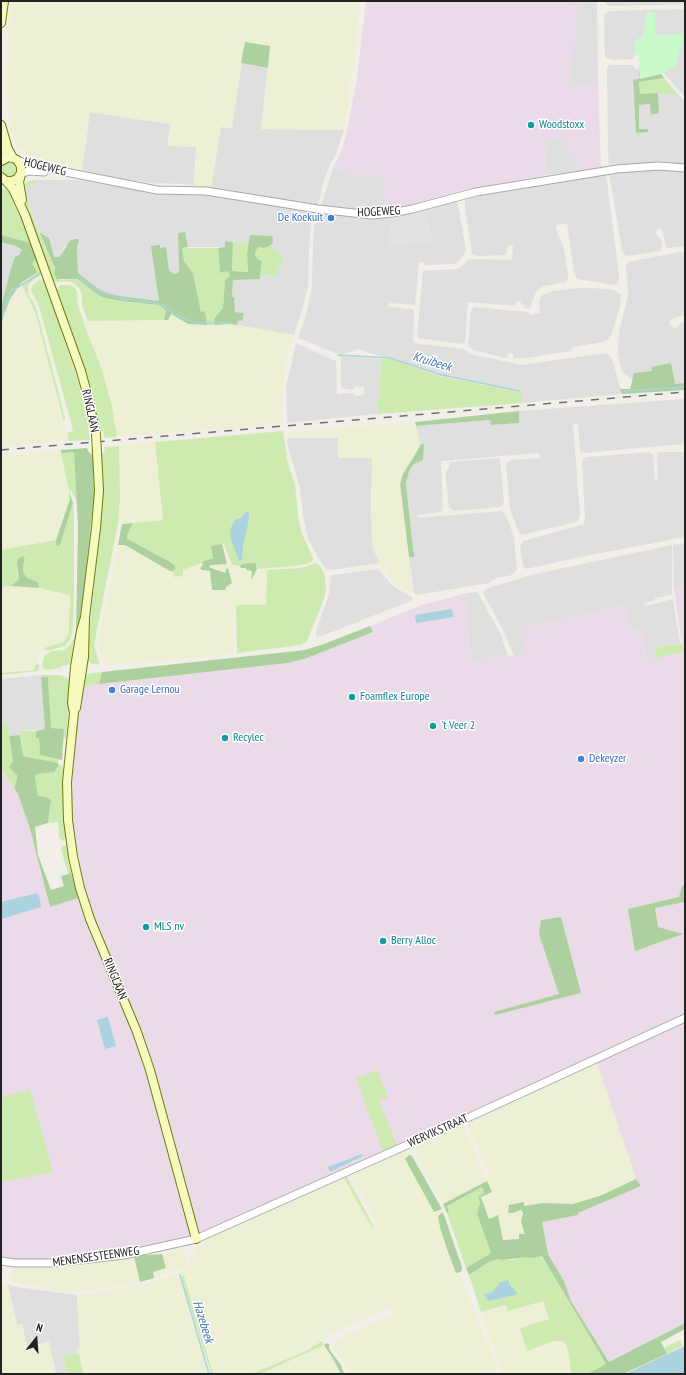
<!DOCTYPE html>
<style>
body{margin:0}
#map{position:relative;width:686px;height:1375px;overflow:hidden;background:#f2efe9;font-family:"PT Sans Narrow",sans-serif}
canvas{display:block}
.frame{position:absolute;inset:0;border:2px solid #222;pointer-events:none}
.north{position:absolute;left:16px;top:1319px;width:40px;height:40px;-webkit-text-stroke:3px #fff;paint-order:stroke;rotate:17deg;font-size:11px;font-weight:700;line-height:16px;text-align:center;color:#222}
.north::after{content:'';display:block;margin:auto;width:14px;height:18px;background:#222;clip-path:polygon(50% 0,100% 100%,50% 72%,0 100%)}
</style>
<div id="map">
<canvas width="686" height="1375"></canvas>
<div class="frame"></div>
<div class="north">N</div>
</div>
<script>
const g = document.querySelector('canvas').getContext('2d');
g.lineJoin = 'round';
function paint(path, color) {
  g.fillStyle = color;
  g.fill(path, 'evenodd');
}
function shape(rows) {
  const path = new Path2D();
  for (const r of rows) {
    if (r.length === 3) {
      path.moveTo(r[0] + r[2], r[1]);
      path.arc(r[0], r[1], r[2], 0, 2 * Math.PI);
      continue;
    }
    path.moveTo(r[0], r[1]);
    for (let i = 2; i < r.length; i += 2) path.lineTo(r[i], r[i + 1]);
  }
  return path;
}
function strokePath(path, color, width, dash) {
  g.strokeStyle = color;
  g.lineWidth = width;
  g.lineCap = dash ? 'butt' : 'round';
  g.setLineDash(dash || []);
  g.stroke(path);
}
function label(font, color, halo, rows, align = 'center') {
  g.font = font + ' "PT Sans Narrow",sans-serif';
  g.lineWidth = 3;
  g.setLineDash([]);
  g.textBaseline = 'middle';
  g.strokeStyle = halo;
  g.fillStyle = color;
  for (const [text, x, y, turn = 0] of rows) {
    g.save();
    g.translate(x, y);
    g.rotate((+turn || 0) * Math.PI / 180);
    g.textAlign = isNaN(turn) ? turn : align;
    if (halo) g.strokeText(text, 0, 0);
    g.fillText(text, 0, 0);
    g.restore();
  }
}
const residential = shape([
 [558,1,597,1,598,84,570,86,577,7],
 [604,1,685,1,685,4,610,6,606,4],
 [685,9,685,97,658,67,639,55,635,55,632,59,613,60,607,58,605,56,604,16,606,13,610,11],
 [241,63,268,68,261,129,344,130,336,154,330,165,324,180,318,205,211,188,221,126,232,128],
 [655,63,661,74,633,80,636,133,648,131,648,129,639,129,639,105,650,104,659,113,658,93,674,95,676,92,685,101,685,164,665,162,609,165,608,152,607,68,609,65,633,65,635,69,639,68,639,64],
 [90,112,171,124,196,147,194,185,160,183,159,184,116,178,82,170],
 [564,137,574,155,577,157,578,171,546,175,545,140],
 [333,168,346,171,346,173,376,177,377,175,385,176,386,209,379,211,361,210,321,206],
 [654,170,685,171,685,246,668,248,666,246,662,229,659,228,655,232,661,240,662,247,660,251,627,256,623,254,622,250,609,173],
 [606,174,619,274,619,279,617,284,614,285,577,279,574,272,567,224,556,225,558,236,563,243,567,269,568,273,568,279,566,282,544,286,539,289,535,293,530,309,524,308,524,305,521,304,521,302,516,301,515,306,468,302,465,341,464,343,462,344,418,338,417,336,423,271,457,269,461,267,469,259,512,260,513,246,509,245,506,255,478,256,472,254,465,207,465,202,468,198],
 [35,180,75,180,104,182,156,193,204,194,312,211,309,250,308,287,301,313,294,335,237,325,238,320,243,313,235,312,234,297,232,297,233,280,260,279,261,275,277,276,275,250,270,246,272,244,250,235,249,243,225,241,225,247,188,247,185,232,178,233,179,272,175,274,172,273,169,270,166,247,160,248,160,246,157,289,160,301,120,296,107,293,97,288,78,273,77,247,79,242,65,246,60,256,59,257,54,257,49,238,39,232,36,227,24,189,35,182],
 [457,199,466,250,464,255,456,264,424,265,424,262,419,262,415,305,389,303,388,307,414,309,413,343,464,349,470,354,522,365,605,353,609,355,612,359,622,394,522,403,520,392,441,377,358,349,340,355,298,338,306,315,312,286,313,244,315,212,348,216,371,218,392,217,392,225,432,241,424,210],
 [1,242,16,246,22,250,19,255,15,257,11,268,1,307],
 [685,251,685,316,675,317,670,320,669,323,673,328,676,328,681,323,685,322,685,383,675,385,651,367,652,371,634,373,633,380,623,373,620,364,618,352,619,332,628,295,626,265,628,262],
 [578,288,593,288,613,290,619,293,621,295,620,306,612,333,609,339,604,342,573,347,571,351,527,358,513,358,513,354,509,353,507,357,505,358,473,350,468,346,471,311,474,307,529,312,529,315,540,313,539,302,542,295,553,291],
 [296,343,336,361,337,394,353,393,355,396,364,395,364,387,355,387,353,390,342,388,341,385,341,358,339,356,382,359,377,414,287,423,286,387],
 [685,399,685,441,683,441,683,444,584,453,580,452,578,424,573,424,580,514,579,519,576,522,522,535,519,533,510,509,506,464,510,460,540,458,539,453,441,461,443,509,441,512,417,515,417,518,502,511,505,513,514,537,517,570,512,575,496,578,489,583,416,595,414,593,409,557,415,556,413,549,406,483,408,471,414,465,424,445,420,445,416,426,490,420,491,425,519,423,519,411],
 [287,438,338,438,339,457,373,458,371,495,372,542,373,549,380,563,331,570,326,569,320,561,308,538,303,516,300,488,288,446],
 [650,452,653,455,655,480,658,479,657,453,659,452,685,452,685,537,580,557,526,569,523,566,520,547,523,541,584,524,585,519,582,462,584,458,588,457],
 [500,458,504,502,503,505,500,507,454,511,451,509,449,507,446,481,446,471,449,469,449,462],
 [685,543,685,584,674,588,673,545],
 [672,545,672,595,655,598,655,600,644,604,645,606,673,599,680,643,655,648,656,658,646,660,642,630,631,632,624,606,522,628,525,654,514,656,503,630,483,593,485,589,535,574],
 [378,569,394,587,412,597,413,600,322,636,319,637,316,636,316,634,318,625,329,594,331,576,333,575],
 [476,592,478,593,501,635,508,656,470,661,466,601,462,600,463,594],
 [41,675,45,729,20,731,20,735,9,736,7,724,1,725,1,679],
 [6,1284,16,1287,78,1295,77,1297,80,1348,78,1348,79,1353,63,1356,67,1374,56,1374,49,1342,27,1347,22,1324,17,1325,8,1285]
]);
const industrial = shape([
 [366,1,558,1,578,7,570,86,598,84,601,167,578,171,577,158,574,158,574,155,571,155,571,150,564,149,564,137,545,140,546,175,459,191,409,206,386,209,384,176,377,175,377,177,345,173,346,171,333,168,341,153,347,132,357,77],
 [685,584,685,1323,609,1362,571,1301,564,1281,548,1254,541,1222,578,1215,578,1213,641,1186,636,1179,594,1056,456,1118,452,1121,400,1145,397,1145,197,1237,129,1250,57,1259,19,1260,1,1257,1,769,18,794,30,829,50,907,86,895,74,840,71,787,74,741,83,687,99,684,288,663,307,658,372,632,370,626,422,605,463,594,462,600,466,601,470,661,525,654,522,628,624,606,631,632,642,630,646,660,683,652,674,588]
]);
const farmland = shape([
 [12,1,360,1,356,48,344,130,261,129,270,46,245,42,232,128,221,127,211,188,194,185,196,147,167,146,171,124,90,112,82,170,41,162,17,147,10,128,7,108,5,72,8,30],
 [21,283,35,312,69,441,1,447,1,320,10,299],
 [170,314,188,324,231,324,294,335,287,356,283,381,282,424,117,437,112,406,102,370,83,321,168,320],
 [415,422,420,445,419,448,403,474,401,497,413,594,396,585,386,573,373,549,371,509,372,458,338,458,338,438,289,438,288,432],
 [155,442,163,520,118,524,120,500,119,446],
 [61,450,70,499,56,540,1,550,1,455],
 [118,545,125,545,170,571,173,571,174,577,182,570,202,562,203,565,200,568,202,570,210,571,212,590,225,588,232,583,232,580,228,568,225,573,209,567,211,565,231,564,232,565,246,568,252,571,251,580,253,579,257,569,267,568,266,605,237,605,237,609,233,609,233,654,173,660,108,665,104,663,102,658,97,646],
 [20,586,39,588,70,595,69,627,68,635,63,642,48,647,41,651,37,659,35,669,1,673,1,587],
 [597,1063,636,1179,602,1195,573,1204,543,1203,524,1206,524,1202,512,1213,521,1210,523,1213,521,1222,526,1234,519,1239,502,1240,498,1216,489,1219,481,1197,487,1181,443,1204,413,1152,415,1146,463,1124,487,1181,490,1178,467,1123],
 [406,1150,412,1156,409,1155,405,1159,434,1212,442,1209,443,1212,438,1216,447,1249,456,1272,459,1272,497,1368,494,1371,486,1374,349,1374,343,1361,332,1348,333,1345,336,1341,346,1335,391,1315,388,1307,332,1334,306,1351,251,1374,213,1374,184,1276,181,1276,180,1272,189,1265,190,1261,188,1256,193,1254,198,1248,196,1243,344,1178,372,1228,377,1226,351,1176,352,1174],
 [183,1246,187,1260,186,1265,176,1270,154,1278,153,1272,166,1268,162,1254],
 [134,1256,140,1282,119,1286,73,1292,64,1291,14,1282,10,1279,11,1273,14,1269,19,1267,34,1268,65,1266],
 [178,1274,208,1374,83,1374,77,1348,80,1348,77,1297,78,1295,137,1286],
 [1,1285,8,1285,17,1325,22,1324,27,1347,49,1342,56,1374,1,1374],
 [543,1301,549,1319,528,1351,554,1341,562,1341,565,1343,568,1350,571,1374,494,1374,501,1372,481,1312,506,1305,508,1311],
 [324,1345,332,1357,341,1374,260,1374]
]);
const grass = shape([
 [664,78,676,92,674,95,658,93,640,94,639,82],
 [10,169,8],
 [35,180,35,182,24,189,36,227,55,268,54,274,60,280,78,279,98,295,105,298,122,301,158,305,162,307,166,311,164,320,88,321,82,305,82,295,79,288,72,282,64,281,56,282,53,280,27,208,22,186,28,181],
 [1,188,9,191,14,198,31,243,1,235],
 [233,242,249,243,247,253,248,272,232,271],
 [270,246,281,254,283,265,277,266,278,276,261,275,262,261,257,259,255,254,256,250,259,247,264,248],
 [182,248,218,248,220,273,228,270,230,276,225,280,223,308,214,319,215,325,207,325,205,312,201,312,193,273,184,261],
 [36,258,42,273,30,283,28,287,28,294,34,303,37,311,65,417,64,422,35,312,21,283,30,278,32,263],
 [40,279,44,280,78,380,87,417,90,440,69,441,67,433,73,431,69,415,39,306,31,290,33,285],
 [60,285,71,285,75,288,77,292,78,305,83,321,102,370,112,406,117,437,104,438,103,431,100,432,89,381,57,290],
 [382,359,391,359,441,377,521,392,522,403,377,414],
 [283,431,288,464,295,484,299,523,303,536,313,558,313,560,310,563,296,566,257,569,257,565,251,563,242,564,240,566,232,565,224,544,211,546,213,558,183,570,183,576,174,577,173,571,175,569,126,539,133,523,163,520,155,442],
 [119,446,120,500,118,524,94,645,99,662,99,664,96,665,91,663,86,659,103,498,102,453,105,452,104,447],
 [74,452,76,487,77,501,71,491,69,491,61,453],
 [73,503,74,509,74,595,73,628,70,640,65,646,46,651,44,648,63,642,68,635,69,627,70,595,39,588,38,582,27,578,23,572,23,565,25,560,17,562,19,579,11,586,1,587,1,550,56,540,56,545,60,545],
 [316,563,320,566,325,576,326,588,325,596,307,641,301,645,237,653,236,605,266,605,267,570,301,568],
 [76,629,78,629,73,661,69,665,61,666,61,668,45,670,42,665,44,656,52,651,64,650,70,645,74,638],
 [682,643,683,652,656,658,655,648],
 [36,663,39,665,39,669,38,671,1,675,1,673,34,670,35,668],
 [102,672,99,684,83,687,83,677,86,674],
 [41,675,60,675,69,678,71,681,66,738,63,740,64,729,51,728,48,677,41,677],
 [7,724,13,762,10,765,17,775,17,780,14,788,1,769,1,725],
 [20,731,36,731,36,737,39,738,40,755,58,759,58,763,62,766,64,772,63,788,66,837,63,841,59,838,58,822,48,823,51,800,46,797,38,796,35,777,37,774,38,758,23,756],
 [66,845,71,873,68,874,61,849,62,846],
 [377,1070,388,1097,379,1101,397,1145,383,1151,356,1079],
 [30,1090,53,1172,1,1182,1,1097],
 [347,1177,374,1227,372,1228,344,1178],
 [482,1187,484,1193,478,1196,480,1203,477,1214,491,1253,466,1268,447,1213,449,1212,447,1206],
 [526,1256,534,1258,542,1256,606,1364,587,1374,571,1374,568,1350,565,1343,562,1341,554,1341,527,1351,520,1328,549,1319,543,1301,508,1311,506,1305,481,1312,469,1275,489,1262,498,1259,503,1260,513,1260],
 [510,1280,510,1285,513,1290,488,1301,485,1294,490,1293,494,1290,500,1282],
 [181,1276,184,1276,213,1374,211,1374],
 [679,1340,683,1346,667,1354,664,1348],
 [322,1341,324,1345,260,1374,251,1374,306,1351],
 [79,1353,83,1374,67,1374,63,1356]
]);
const forest = shape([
 [245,42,270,46,268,68,241,63],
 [639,72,645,77,661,74,664,78,639,82,640,94,658,93,659,113,651,115,650,104,639,105,639,129,648,129,648,132,636,133,633,80,640,78],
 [39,232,49,238,54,257,59,257,60,256,70,241,74,239,78,239,79,242,77,247,78,273,97,288,107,293,120,296,159,301,151,246,160,245,160,248,166,247,169,270,172,273,175,274,179,272,178,233,185,232,188,247,182,248,184,261,193,273,201,312,205,311,207,325,188,324,171,314,168,320,164,320,166,311,162,307,158,305,122,301,105,298,98,295,78,279,57,279,54,274,55,268],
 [1,235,31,243,36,258,32,264,37,272,21,283,10,299,2,320,1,307,11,268,15,257,19,255,22,250,16,246,1,242],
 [250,235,272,236,273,240,272,244,270,246,264,248,259,247,256,250,255,254,257,259,262,261,260,279,233,280,232,297,234,297,235,312,244,313,242,321,238,320,237,325,231,324,215,325,214,319,223,308,225,280,230,276,228,271,220,273,218,248,225,247,225,241,233,242,232,271,248,272,247,253],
 [671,363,675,384,685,383,685,390,622,394,620,389,630,389,634,373,652,371,651,367],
 [519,411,519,423,491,425,490,420,416,426,415,422],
 [424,444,423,460,414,464,409,471,406,483,413,549,415,557,409,557,400,484,403,474,419,448,420,445],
 [87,448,88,451,93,456,94,496,83,597,78,629,76,629,78,528,74,452,61,453,61,450],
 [69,491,73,503,60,545,58,546,56,545,56,540,70,499],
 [133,523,127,536,127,539,170,562,175,566,175,569,173,571,170,571,125,545,118,545,122,524],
 [222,544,227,564,211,565,209,567,225,573,226,569,228,568,232,583,226,587,225,590,212,590,210,571,202,570,200,568,203,565,202,562,213,558,211,546],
 [23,556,25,560,23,565,23,572,27,578,38,582,39,588,11,586,19,579,17,562,19,558],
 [251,563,256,563,257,569,251,581,252,571,246,570,246,568,241,568,240,566,242,564],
 [370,626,373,632,307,658,288,663,99,684,102,672,305,650,324,644],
 [41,677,48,677,51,728,64,729,62,760,40,755,39,738,36,738,36,731,45,729],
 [20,735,23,756,58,763,58,766,54,772,37,774,35,777,38,796,46,797,51,800,48,823,35,827,38,855,51,890,64,886,61,876,71,873,78,898,50,907,30,829,18,794,14,788,17,780,17,775,9,767,13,761,9,736],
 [685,884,685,902,655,908,658,927,683,934,635,951,628,909,679,897,682,886],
 [561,917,581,993,495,1015,494,1012,559,994,539,934,541,920],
 [409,1155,412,1156,442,1209,434,1212,405,1159],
 [636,1179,641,1186,578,1213,578,1215,542,1222,548,1254,564,1281,571,1301,609,1362,685,1323,685,1329,661,1342,667,1354,623,1374,587,1374,606,1364,542,1256,534,1258,526,1257,503,1260,498,1259,489,1262,469,1275,466,1268,491,1253,477,1214,480,1203,478,1196,484,1193,482,1187,447,1206,449,1212,447,1213,443,1204,487,1181,492,1192,481,1197,489,1219,498,1215,503,1240,519,1239,519,1234,525,1234,521,1222,523,1213,521,1210,512,1213,508,1213,509,1205,524,1202,524,1206,543,1203,573,1204,602,1195],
 [443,1212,462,1267,462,1270,460,1272,456,1273,447,1249,440,1227,438,1216],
 [162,1254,166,1268,153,1272,154,1278,140,1282,134,1256],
 [327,1343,329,1344,329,1349,341,1365,344,1374,341,1374,332,1357,324,1345]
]);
const park = shape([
 [647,12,655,12,655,35,684,34,676,65,661,74,640,79,639,55,635,55,634,42,643,35]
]);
const parking = shape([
 [424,210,432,241,389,247,390,225,392,224,392,217]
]);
const water = shape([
 [246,511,249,513,249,519,243,546,242,559,239,561,231,540,230,529,236,519,242,518],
 [452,609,454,617,416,623,415,615],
 [37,893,39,895,41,907,1,919,1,902],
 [108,1017,116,1046,105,1049,97,1020],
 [362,1154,363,1156,330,1172,328,1167],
 [509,1280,510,1285,517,1293,515,1295,488,1301,484,1294,490,1293,494,1290,500,1282],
 [685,1346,685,1374,625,1374]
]);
const pier = shape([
 [102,434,103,452,92,453,90,435]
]);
const stream = shape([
 [79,277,95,289,106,294,119,298,157,303,165,306,174,314,185,319,198,323,230,323],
 [1,325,3,312,11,291,40,274],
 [338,355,390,358,442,375,520,391],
 [624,391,685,387],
 [180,1275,209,1374]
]);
const tertiary = shape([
 [17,160,30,165,157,190,206,191,318,209,372,215,392,213,412,209,476,192,617,169,658,166,685,168],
 [21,173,30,171,44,172],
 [1,1261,15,1263,54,1263,124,1255,196,1239,463,1120,685,1018]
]);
const secondary = shape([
 [1,23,4,1],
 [1,125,8,149,13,158],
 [1,158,2,151,1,137],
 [1,161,9,157,13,158,17,160,21,166,21,173,17,179,12,181,6,181],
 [21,175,19,182,22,200],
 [1,177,6,181,13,189,25,215,81,371,88,397,96,434],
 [85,617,81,631,75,667,72,703,74,713,67,782,68,820,73,857,80,888,90,919,137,1032,150,1070,196,1239],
 [76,708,84,657,85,617,96,528,99,490,97,452]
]);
const rail = shape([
 [1,450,685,392]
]);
const secondaryBridge = shape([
 [96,434,97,452]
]);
const markers = [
 [531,125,4,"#0f9aa8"],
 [331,218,4,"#3f7fe0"],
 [112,690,4,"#3f7fe0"],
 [352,697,4,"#0f9aa8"],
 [433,726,4,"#0f9aa8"],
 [225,738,4,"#0f9aa8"],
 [581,759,4,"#3f7fe0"],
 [146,927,4,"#0f9aa8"],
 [383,941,4,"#0f9aa8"]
];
const cultureNames = [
 ["Woodstoxx",539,125],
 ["Foamflex Europe",360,697],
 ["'t Veer 2",441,726],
 ["Recylec",233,738],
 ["MLS nv",154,927],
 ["Berry Alloc",391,941]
];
const streetNames = [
 ["HOGEWEG",45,167,14],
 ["HOGEWEG",379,212,-3],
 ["RINGLAAN",90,411,78],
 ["RINGLAAN",115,979,68],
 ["WERVIKSTRAAT",438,1131,-24],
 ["MENENSESTEENWEG",96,1257,-8]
];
const shopNames = [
 ["De Koekuit",323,218,"right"],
 ["Garage Lernou",120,690],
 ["Dekeyzer",589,759]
];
const waterNames = [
 ["Kruibeek",432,362,17],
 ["Hazebeek",203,1322,73]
];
paint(residential, '#e0dfdf');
paint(industrial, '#ebdbe8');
paint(farmland, '#eef0d5');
paint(grass, '#cdebb0');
paint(forest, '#add19e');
paint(park, '#c8facc');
paint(parking, '#e2e2e2');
paint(water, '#aad3df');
paint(pier, '#fff');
strokePath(stream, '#aad3df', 1.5);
strokePath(tertiary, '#a9a9a9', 9);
strokePath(secondary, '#707d05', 10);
strokePath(tertiary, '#fff', 7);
strokePath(secondary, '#f7fabf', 8);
strokePath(rail, '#707070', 1.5, [8, 8]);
strokePath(secondaryBridge, '#707d05', 10, []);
strokePath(secondaryBridge, '#f7fabf', 8);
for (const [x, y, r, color] of markers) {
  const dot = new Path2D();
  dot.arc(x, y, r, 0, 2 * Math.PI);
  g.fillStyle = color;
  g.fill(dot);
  strokePath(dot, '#fff', 1.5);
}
label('12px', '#0d838f', '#fff', cultureNames, 'left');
label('12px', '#222', '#fff', streetNames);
label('12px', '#366cbe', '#fff', shopNames, 'left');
label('italic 13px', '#4a7aab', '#fff', waterNames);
</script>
